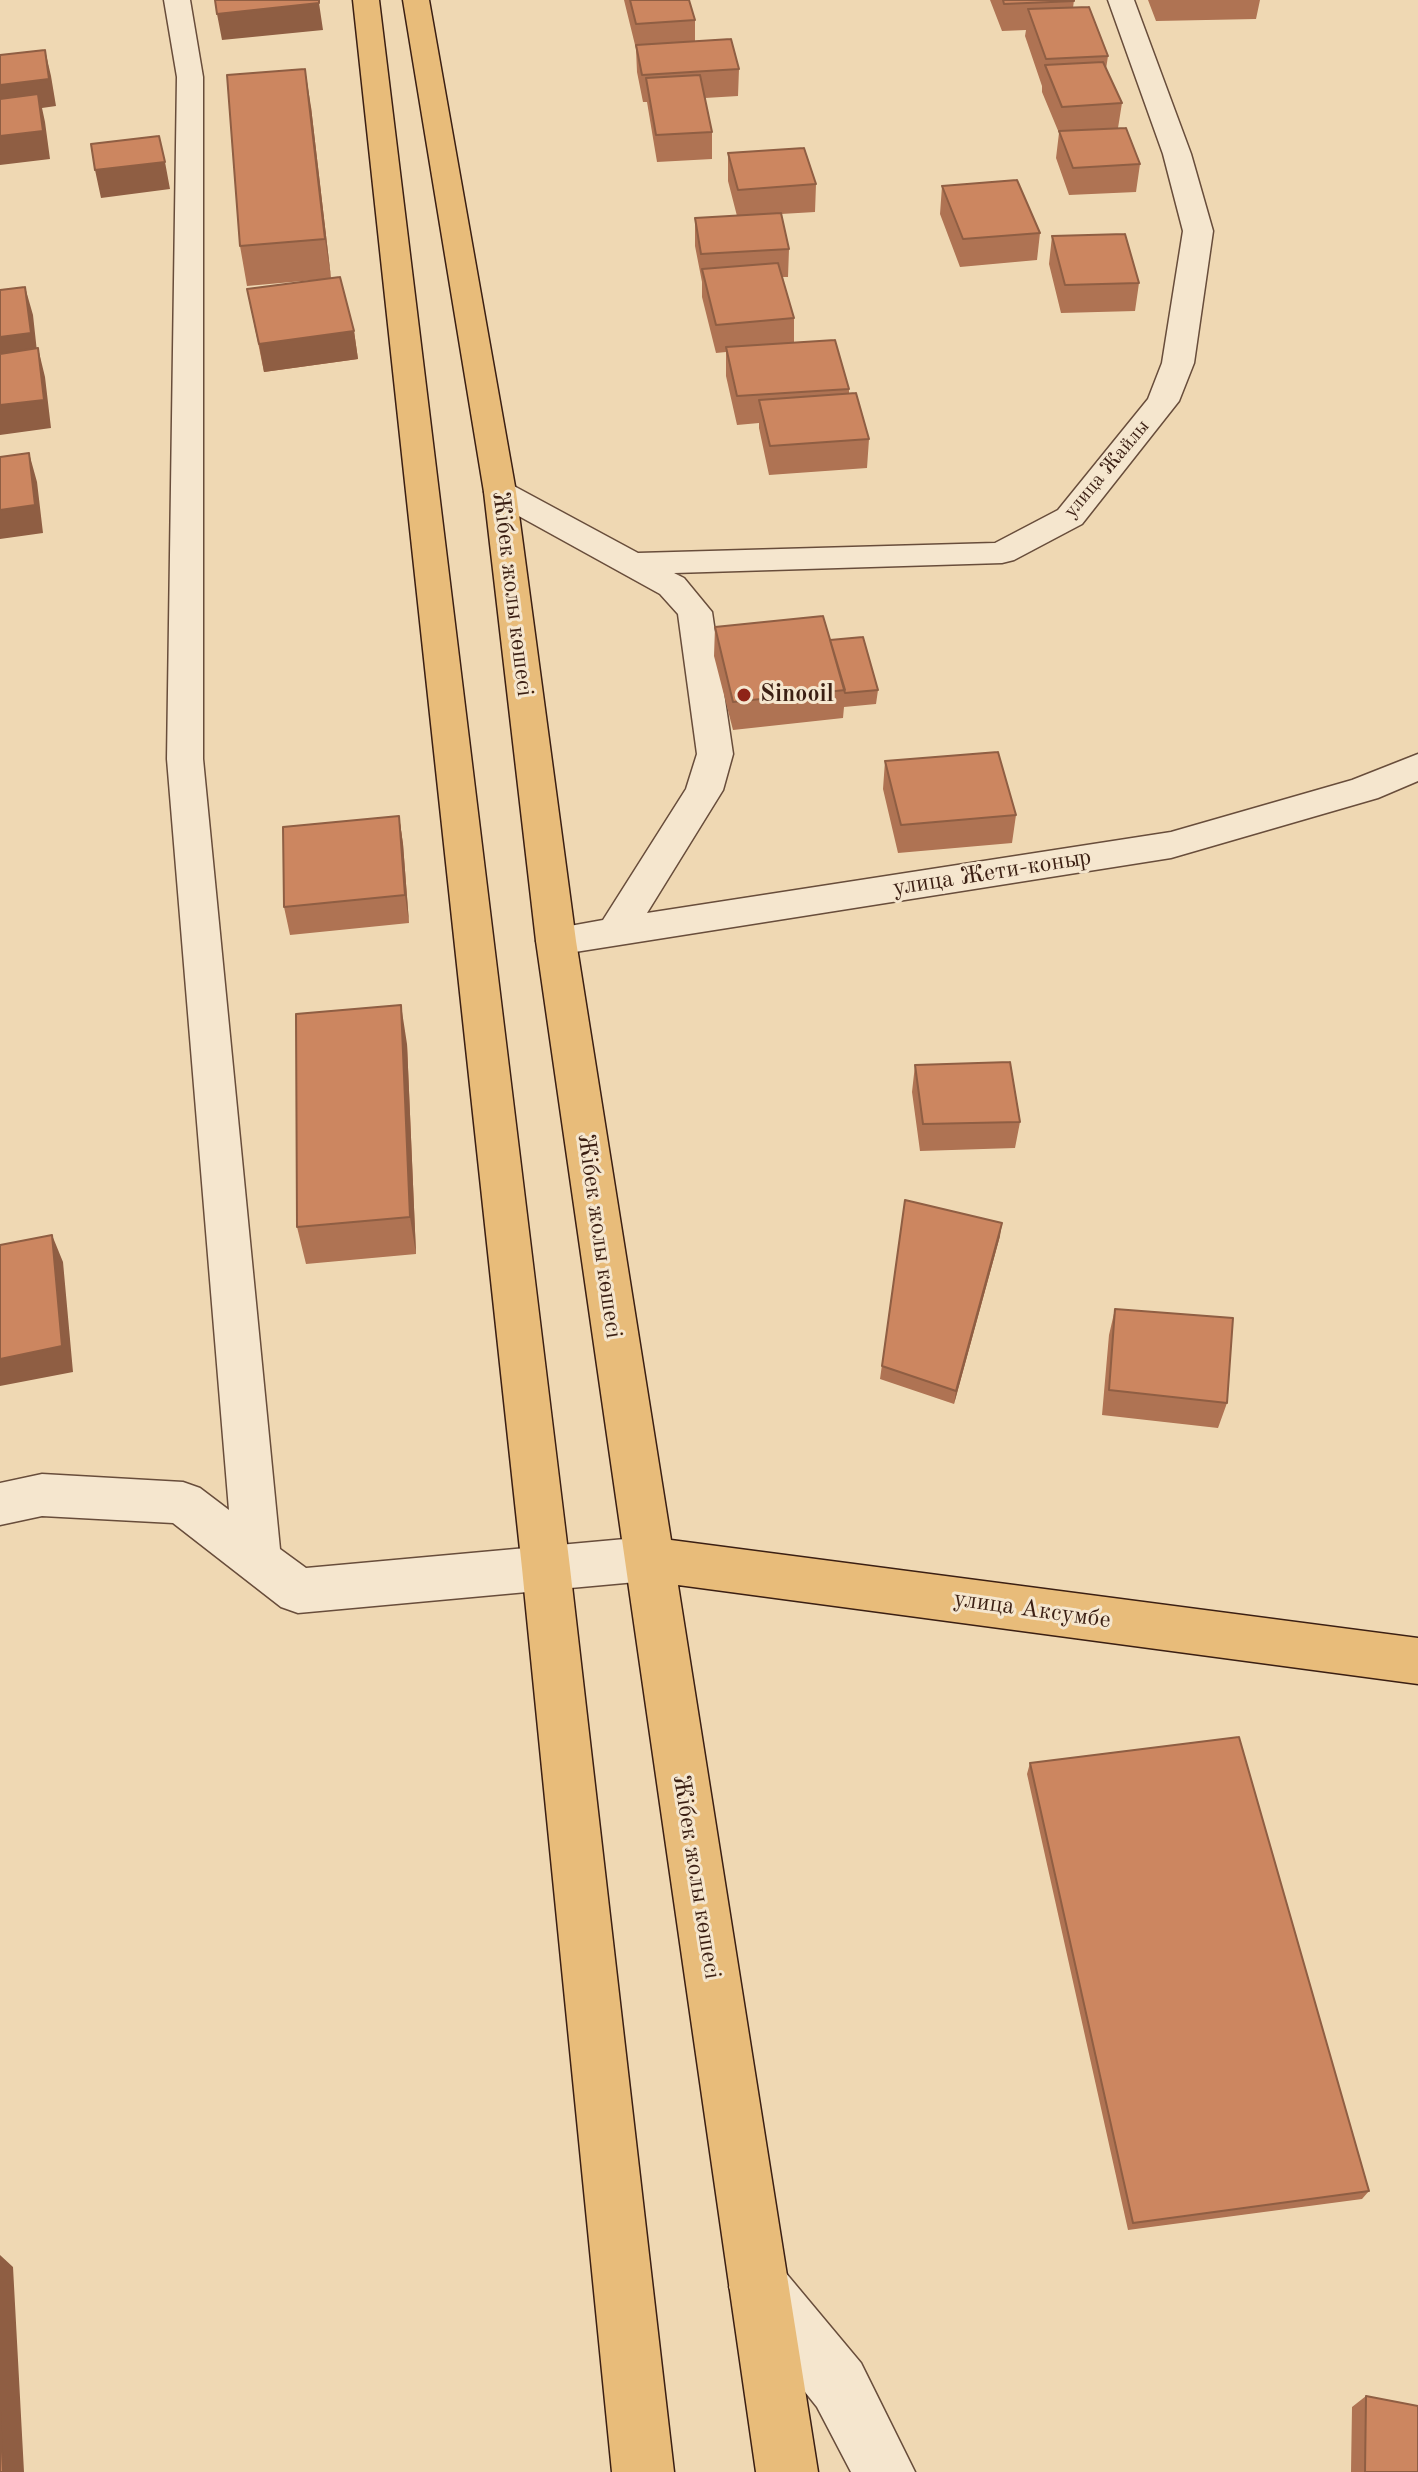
<!DOCTYPE html>
<meta charset="utf-8">
<style>
body{margin:0}
canvas{display:block;background:#efd8b3}
</style>
<canvas width="1418" height="2472"></canvas>
<script>
const g = document.querySelector('canvas').getContext('2d');
g.lineJoin = 'round';
function shape(rows) {
  const path = new Path2D();
  for (const r of rows) {
    path.moveTo(r[0], r[1]);
    for (let i = 2; i < r.length; i += 2) path.lineTo(r[i], r[i + 1]);
  }
  return path;
}
function strokePath(path, color, width, dash) {
  g.strokeStyle = color;
  g.lineWidth = width;
  g.lineCap = dash ? 'butt' : 'round';
  g.setLineDash(dash || []);
  g.stroke(path);
}
function paint(path, color) {
  g.fillStyle = color;
  g.fill(path, 'evenodd');
}
function label(font, color, halo, rows, align = 'center') {
  g.font = font + ' "Old Standard TT",serif';
  g.lineWidth = 6;
  g.setLineDash([]);
  g.textBaseline = 'middle';
  g.strokeStyle = halo;
  g.fillStyle = color;
  for (const [text, x, y, turn = 0] of rows) {
    g.save();
    g.translate(x, y);
    g.rotate((+turn || 0) * Math.PI / 180);
    g.textAlign = isNaN(turn) ? turn : align;
    if (halo) g.strokeText(text, 0, 0);
    g.fillText(text, 0, 0);
    g.restore();
  }
}
const minor = shape([
 [164,0,190,0,203,77,203,759,280,1549,306,1568,647,1537,664,1544,671,1559,664,1574,647,1581,298,1613,281,1607,173,1523,42,1516,0,1525,0,1483,42,1474,183,1482,200,1488,229,1510,167,759,177,77,164,0],
 [1108,0,1134,0,1191,154,1213,231,1194,363,1179,401,1082,524,1014,560,1002,563,674,573,684,578,712,612,733,754,723,790,647,913,1171,832,1352,780,1418,754,1418,781,1378,798,1171,858,556,955,542,951,536,941,542,931,603,920,686,789,697,754,678,614,660,594,488,499,484,492,488,485,500,482,512,485,638,553,995,543,1058,510,1148,399,1162,363,1183,231,1163,154,1108,0],
 [759,2257,780,2266,861,2363,915,2472,851,2472,817,2407,738,2308,729,2287,738,2266,759,2257]
]);
const major = shape([
 [353,0,379,0,570,1568,674,2472,612,2472,522,1568,353,0],
 [403,0,429,0,516,492,576,941,671,1540,1418,1638,1418,1684,678,1585,818,2472,756,2472,536,941,484,492,403,0]
]);
const wall = shape([
 [624,0,689,0,695,20,695,41,739,69,738,96,705,98,712,132,712,159,657,162,647,102,643,102,637,72,636,49],
 [990,0,1074,0,1073,8,1108,56,1106,69,1122,103,1118,128,1140,164,1136,192,1069,195,1056,158,1059,133,1042,92,1042,86,1025,36,1026,30,1002,31],
 [1148,0,1260,0,1256,19,1156,21],
 [311,107,331,278,354,331,358,359,264,372,247,289,325,279,247,286,240,246],
 [728,153,816,184,815,212,781,214,789,249,788,277,782,277,794,318,794,343,849,389,849,394,869,439,867,468,769,475,759,428,759,423,737,425,726,376,726,352,716,353,702,297,702,282,695,246,695,218,737,216,728,181],
 [942,186,1040,233,1037,260,960,267,940,214],
 [1052,236,1139,283,1135,311,1061,313,1049,264],
 [715,627,830,640,878,690,876,704,844,707,843,718,733,730,714,656],
 [885,761,1016,815,1012,843,898,853,883,789],
 [399,816,403,844,409,923,290,935,284,907],
 [407,1044,416,1254,306,1264,297,1227],
 [915,1065,1020,1122,1015,1148,920,1151,912,1092],
 [905,1200,1000,1236,954,1404,880,1379],
 [1115,1309,1227,1403,1218,1428,1102,1415,1109,1335],
 [1030,1763,1369,2191,1362,2199,1128,2230,1027,1774],
 [1366,2396,1418,2472,1351,2472,1352,2407]
]);
const shadedWall = shape([
 [319,3,323,30,222,40,217,14],
 [45,50,51,76,56,106,42,108,45,122,50,159,0,165,0,85],
 [305,69,311,107,331,278,325,239],
 [165,162,170,189,101,198,95,170],
 [25,287,33,315,38,361,0,366,0,337],
 [354,331,358,359,264,372,259,344],
 [38,348,45,377,51,428,0,435,0,405],
 [29,453,37,482,43,533,0,539,0,510],
 [399,816,403,844,409,923,405,895],
 [401,1005,407,1044,416,1254,410,1217],
 [1002,1223,1000,1236,954,1404,956,1391],
 [52,1235,63,1262,73,1372,0,1386,0,1359],
 [0,2255,13,2267,24,2472,3,2472,0,2411]
]);
const building = shape([
 [215,0,319,0,319,3,217,14,215,0],
 [630,0,689,0,695,20,636,24,630,0],
 [1003,0,1074,0,1074,1,1004,4,1003,0],
 [1089,7,1108,56,1046,59,1028,9,1089,7],
 [731,39,739,69,642,75,636,45,731,39],
 [45,50,49,79,0,85,0,55,45,50],
 [1103,62,1122,103,1062,107,1045,65,1103,62],
 [305,69,325,239,240,246,227,75,305,69],
 [700,75,712,132,656,135,646,78,700,75],
 [38,94,43,131,0,136,0,99,38,94],
 [1126,128,1140,164,1073,168,1059,131,1126,128],
 [159,136,165,162,95,170,91,144,159,136],
 [804,148,816,184,738,190,728,153,804,148],
 [1017,180,1040,233,963,239,942,186,1017,180],
 [781,213,789,249,701,254,695,218,781,213],
 [1125,234,1139,283,1065,285,1052,236,1125,234],
 [778,263,794,318,716,325,702,269,778,263],
 [340,277,354,331,259,344,247,289,340,277],
 [25,287,31,333,0,337,0,290,25,287],
 [835,340,849,389,737,396,726,347,835,340],
 [38,348,44,400,0,405,0,354,38,348],
 [856,393,869,439,770,446,759,400,856,393],
 [29,453,35,505,0,510,0,457,29,453],
 [823,616,845,690,733,702,715,627,823,616],
 [863,637,878,690,845,693,830,640,863,637],
 [998,752,1016,815,901,825,885,761,998,752],
 [399,816,405,895,284,907,283,827,399,816],
 [401,1005,410,1217,297,1227,296,1014,401,1005],
 [1010,1062,1020,1122,923,1124,915,1065,1010,1062],
 [905,1200,1002,1223,956,1391,882,1366,905,1200],
 [52,1235,62,1346,0,1359,0,1245,52,1235],
 [1115,1309,1233,1318,1227,1403,1109,1390,1115,1309],
 [1239,1737,1369,2191,1133,2223,1030,1763,1239,1737],
 [1366,2396,1418,2406,1418,2472,1365,2472,1366,2396],
 [0,2411,3,2472,0,2472,0,2411]
]);
const markers = [
 [744,695,8,"#8f2418"]
];
const farStreetnames = [
 ["улица Жайлы",1107,469,-50]
];
const streetNames = [
 ["Жібек жолы көшесі",512,594,83],
 ["улица Жети-коныр",992,873,-9],
 ["Жібек жолы көшесі",599,1236,82],
 ["улица Аксумбе",1032,1610,8],
 ["Жібек жолы көшесі",696,1877,81]
];
const poiNames = [
 ["Sinooil",760,695]
];
strokePath(minor, '#684d3b', 3);
strokePath(major, '#3b1f13', 3);
paint(minor, '#f5e6ce');
paint(major, '#e8bc7a');
paint(wall, '#af7353');
paint(shadedWall, '#8f5e43');
paint(building, '#cc8660');
strokePath(building, '#8f5e43', 2);
for (const [x, y, r, color] of markers) {
  const dot = new Path2D();
  dot.arc(x, y, r, 0, 2 * Math.PI);
  g.fillStyle = color;
  g.fill(dot);
  strokePath(dot, '#f5e6ce', 3);
}
label('20px', '#3b1f13', '#f5e6ce', farStreetnames);
label('24px', '#3b1f13', '#f5e6ce', streetNames);
label('bold 24px', '#3b1f13', '#f5e6ce', poiNames, 'left');
</script>
